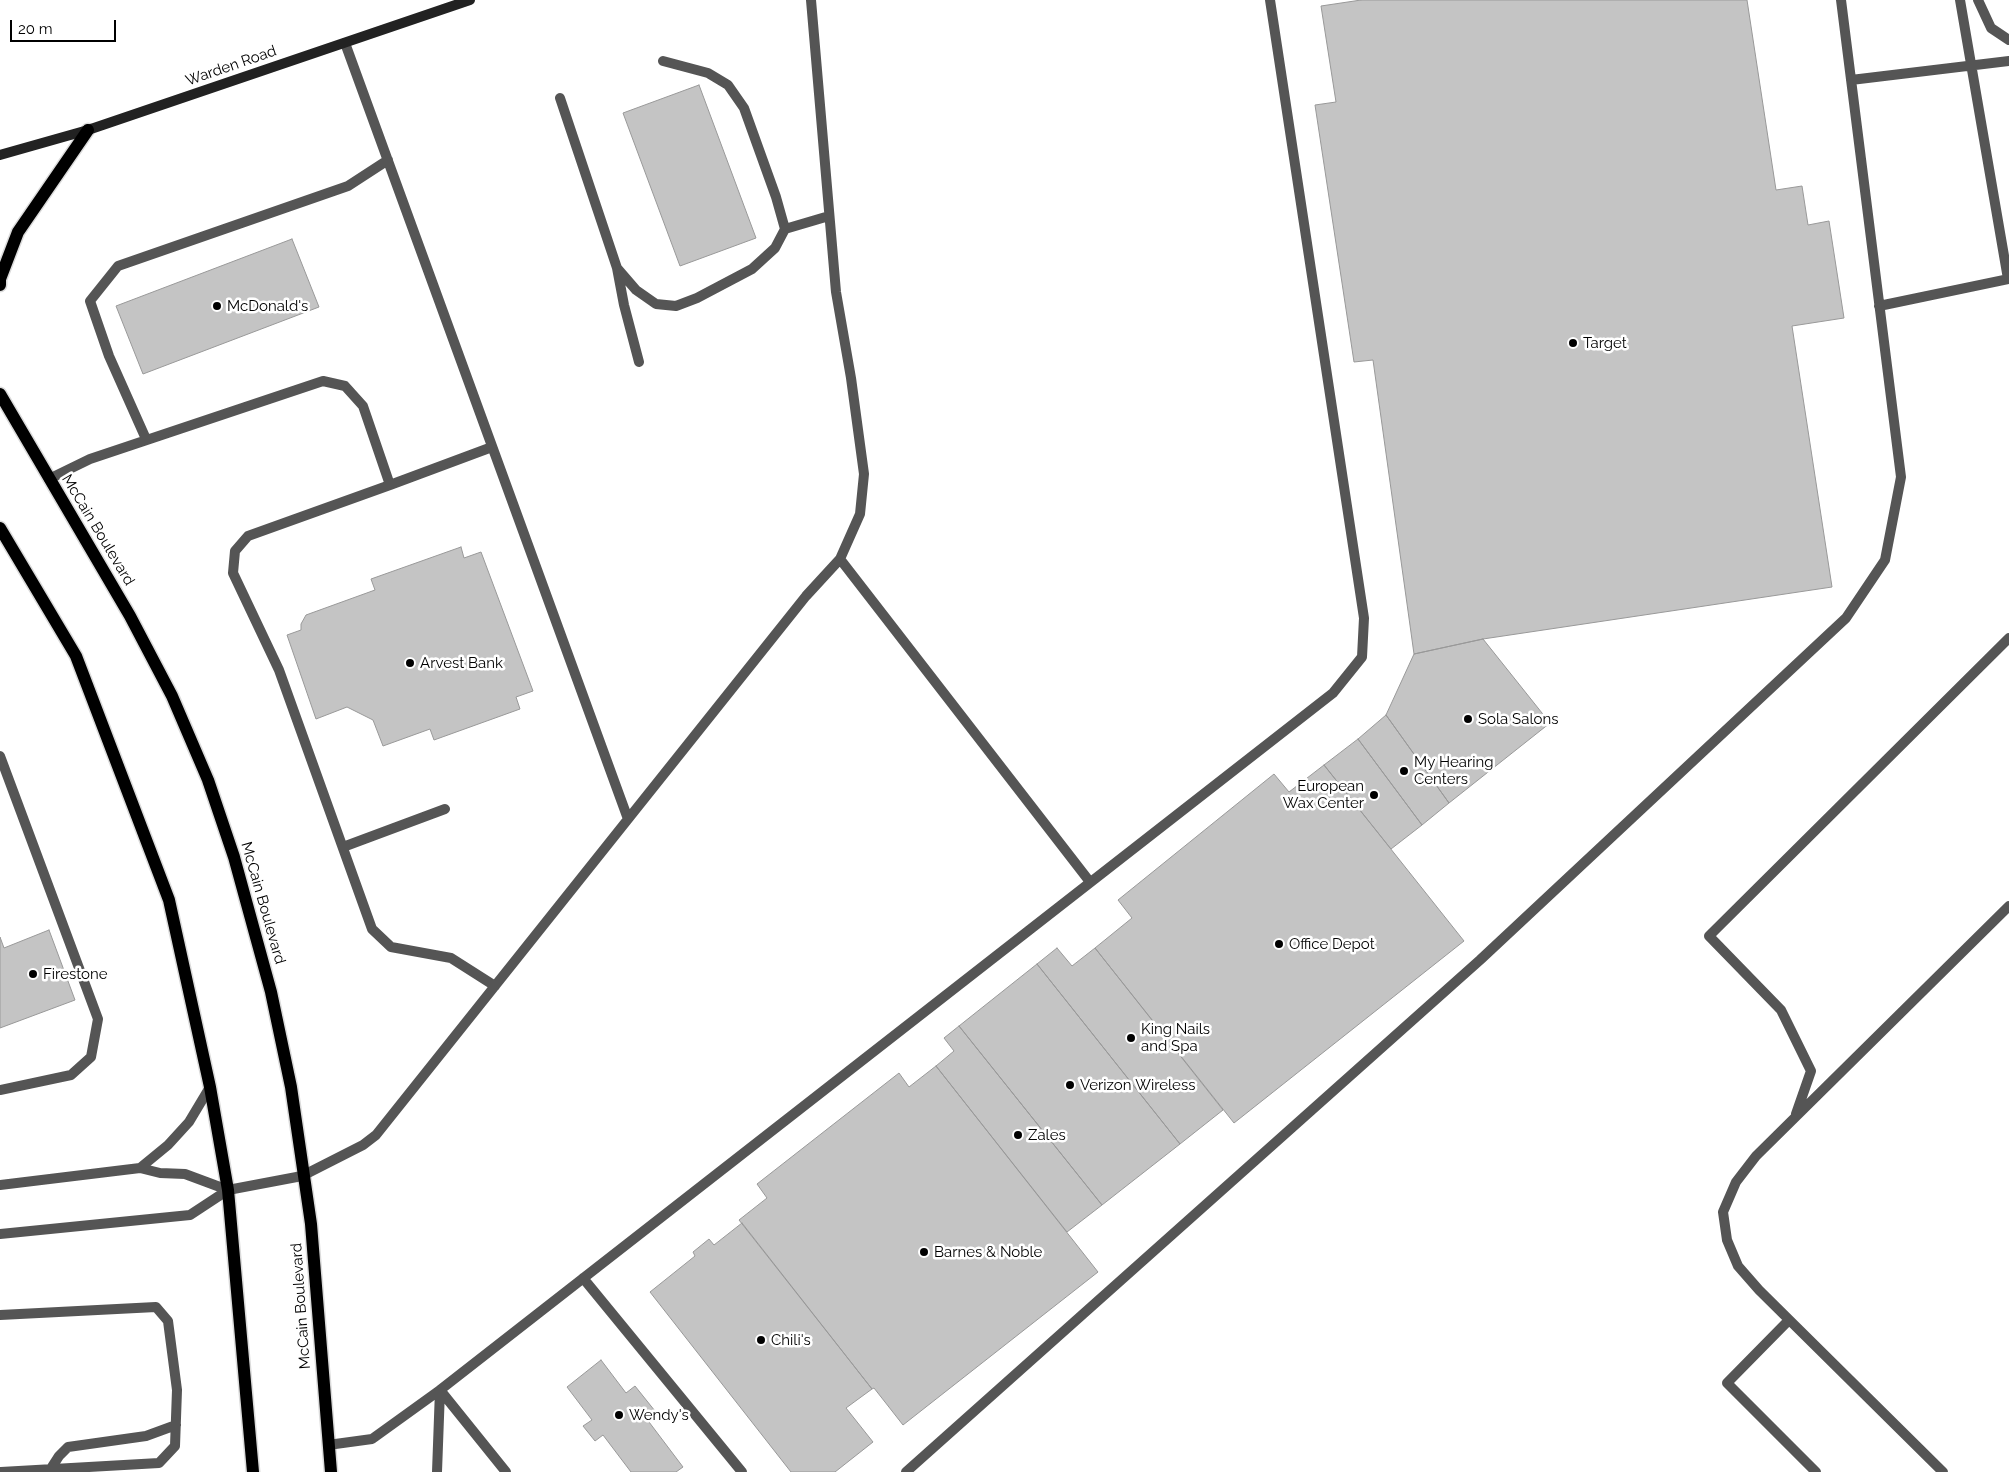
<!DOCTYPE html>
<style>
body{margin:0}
#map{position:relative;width:2009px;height:1472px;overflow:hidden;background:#fff;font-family:Raleway,sans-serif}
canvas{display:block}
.scale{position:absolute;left:10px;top:20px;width:106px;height:22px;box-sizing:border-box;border:2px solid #000;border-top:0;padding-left:6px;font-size:15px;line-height:18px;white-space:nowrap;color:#000;-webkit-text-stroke:4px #fff;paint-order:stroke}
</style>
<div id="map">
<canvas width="2009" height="1472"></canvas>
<div class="scale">20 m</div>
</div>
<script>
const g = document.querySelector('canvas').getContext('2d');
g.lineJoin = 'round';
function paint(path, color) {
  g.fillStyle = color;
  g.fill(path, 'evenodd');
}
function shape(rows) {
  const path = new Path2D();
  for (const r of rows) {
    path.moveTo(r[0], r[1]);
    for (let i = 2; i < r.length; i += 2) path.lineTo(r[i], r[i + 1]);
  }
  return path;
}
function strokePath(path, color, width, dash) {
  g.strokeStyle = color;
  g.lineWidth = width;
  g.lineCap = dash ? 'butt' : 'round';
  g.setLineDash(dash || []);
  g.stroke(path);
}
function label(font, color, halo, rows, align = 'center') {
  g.font = font + ' Raleway,sans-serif';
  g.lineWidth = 5;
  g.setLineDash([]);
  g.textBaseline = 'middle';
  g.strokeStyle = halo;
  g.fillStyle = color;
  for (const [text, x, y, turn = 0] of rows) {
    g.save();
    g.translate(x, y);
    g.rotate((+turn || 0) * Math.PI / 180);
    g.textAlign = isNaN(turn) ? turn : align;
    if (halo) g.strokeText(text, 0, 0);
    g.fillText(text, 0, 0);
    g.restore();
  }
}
const building = shape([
 [1361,0,1747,0,1776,190,1802,186,1808,225,1829,221,1844,318,1792,326,1832,587,1483,639,1414,654,1373,360,1354,362,1315,105,1336,102,1321,6,1361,0],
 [699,85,756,238,680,266,623,113,699,85],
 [292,239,319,307,143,374,116,306,292,239],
 [461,547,464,558,481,552,533,691,516,697,520,709,434,740,430,729,383,746,373,720,347,707,316,719,287,635,301,630,301,624,306,615,375,590,371,579,461,547],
 [1483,639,1550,723,1449,803,1386,715,1414,654,1483,639],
 [1386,715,1449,803,1422,825,1358,739,1386,715],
 [1358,739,1422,825,1391,849,1324,765,1358,739],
 [1324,765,1464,941,1234,1123,1095,948,1132,918,1118,900,1274,774,1289,792,1324,765],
 [49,930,75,1000,0,1028,0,937,4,948,49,930],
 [1057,948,1072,966,1095,948,1223,1110,1180,1144,1037,964,1057,948],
 [1037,964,1180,1144,1102,1205,959,1026,1037,964],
 [959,1026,1102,1205,1067,1232,936,1066,954,1051,944,1038,959,1026],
 [936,1066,1098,1272,903,1425,874,1388,872,1389,739,1220,767,1198,757,1184,899,1073,909,1087,936,1066],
 [742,1223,872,1389,846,1408,873,1442,835,1472,791,1472,650,1292,695,1256,693,1252,709,1239,714,1245,742,1223],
 [601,1360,626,1393,635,1386,655,1411,646,1418,683,1467,676,1472,631,1472,603,1435,595,1441,583,1426,592,1420,567,1387,601,1360]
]);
const lane = shape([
 [1960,0,2008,279],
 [1978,0,1991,28,2009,40],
 [345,43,628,819],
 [1851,80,2009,61],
 [560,98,617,268,624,305,639,362],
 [785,229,829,216],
 [617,268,636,290,656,304,676,306,697,298,752,269,775,248,785,229,776,197,744,108,728,85,708,73,663,61],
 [1879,306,2009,279],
 [146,439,109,356,90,301,118,266,348,186,388,160],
 [49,479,90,459,323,381,345,386,363,406,390,485,492,447],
 [390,485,248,536,235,551,233,573,279,670,372,929,391,947,451,958,495,986],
 [840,559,1090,882],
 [0,756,98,1019,91,1057,71,1075,0,1090],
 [343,847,445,809],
 [1796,1114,1811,1071,1781,1010,1709,936,2009,638],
 [140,1168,168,1145,189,1122,210,1087],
 [0,1185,140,1168,160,1173,185,1174,228,1190],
 [0,1234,190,1215,228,1190,302,1176,363,1145,376,1135,806,596,840,559,860,514,864,474,851,378,836,292,811,0],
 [583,1278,742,1472],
 [0,1315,156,1307,168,1321,177,1390,175,1446,159,1463,1,1472],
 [1789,1320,1727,1383,1816,1472],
 [328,1445,372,1439,440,1390],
 [50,1470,59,1456,68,1447,146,1436,176,1425],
 [437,1472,440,1390],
 [506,1472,440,1390,1333,693,1362,657,1364,618,1270,0],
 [906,1472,1480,960,1846,618,1885,560,1901,477,1841,0],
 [1943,1472,1759,1290,1738,1266,1727,1240,1723,1212,1736,1182,1756,1156,2009,906]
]);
const secondary = shape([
 [0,155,88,130,470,0]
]);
const primary = shape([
 [0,285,0,279,18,232,88,130],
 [0,394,130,616,172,696,208,780,234,857,271,992,291,1087,311,1224,331,1472],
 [0,528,76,656,169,900,210,1087,228,1190,253,1472]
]);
const markers = [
 [217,306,5,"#000"],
 [1573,343,5,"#000"],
 [410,663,5,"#000"],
 [1468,719,5,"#000"],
 [1404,771,5,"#000"],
 [1374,795,5,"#000"],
 [1279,944,5,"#000"],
 [33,974,5,"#000"],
 [1131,1038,5,"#000"],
 [1070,1085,5,"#000"],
 [1018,1135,5,"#000"],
 [924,1252,5,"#000"],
 [761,1340,5,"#000"],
 [619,1415,5,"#000"]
];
const streetNames = [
 ["Warden Road",231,66,-19],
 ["McCain Boulevard",98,530,59],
 ["McCain Boulevard",263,903,74],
 ["McCain Boulevard",301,1306,-94]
];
const poiNames = [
 ["McDonald's",227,306],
 ["Target",1583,343],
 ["Arvest Bank",420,663],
 ["Sola Salons",1478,719],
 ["My Hearing",1414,762],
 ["Centers",1414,779],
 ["European",1364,786,"right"],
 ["Wax Center",1364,803,"right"],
 ["Office Depot",1289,944],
 ["Firestone",43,974],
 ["King Nails",1141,1029],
 ["and Spa",1141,1046],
 ["Verizon Wireless",1080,1085],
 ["Zales",1028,1135],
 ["Barnes & Noble",934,1252],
 ["Chili's",771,1340],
 ["Wendy's",629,1415]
];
paint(building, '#c4c4c4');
strokePath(building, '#999', 1);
strokePath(primary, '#dbdbdb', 15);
strokePath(lane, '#555', 10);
strokePath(secondary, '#222', 10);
strokePath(primary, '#000', 12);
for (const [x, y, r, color] of markers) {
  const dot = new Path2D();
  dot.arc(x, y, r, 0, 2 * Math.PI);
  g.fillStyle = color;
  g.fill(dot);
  strokePath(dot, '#fff', 2);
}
label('15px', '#000', '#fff', streetNames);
label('15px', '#000', '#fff', poiNames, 'left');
</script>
